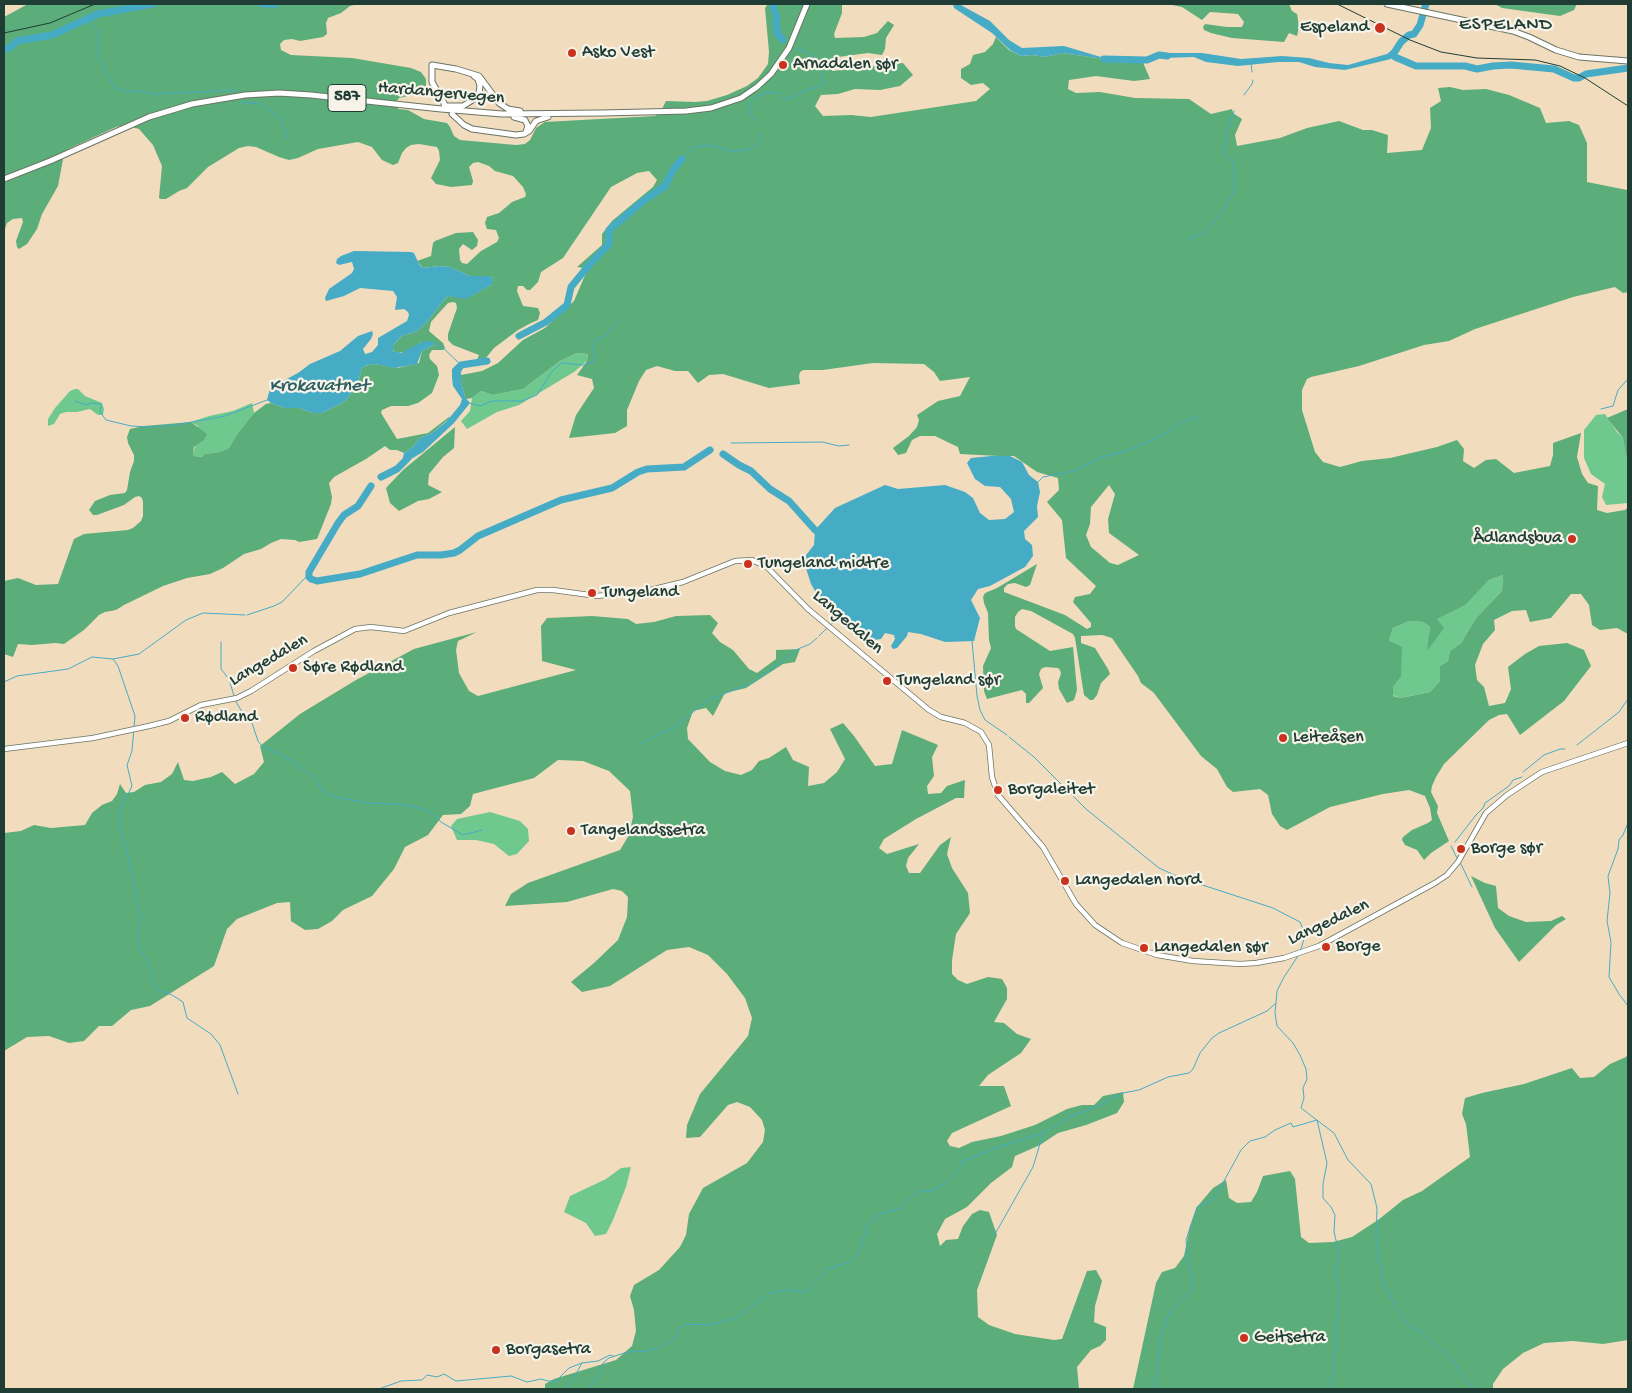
<!DOCTYPE html>
<meta charset="utf-8">
<style>
body{margin:0}
#map{position:relative;width:1632px;height:1393px;overflow:hidden;background:#f2dcbe;font-family:"Gochi Hand",sans-serif}
canvas{display:block}
.frame{position:absolute;inset:0;border:5px solid #1f3d34;pointer-events:none}
</style>
<div id="map">
<canvas width="1632" height="1393"></canvas>
<div class="frame"></div>
</div>
<script>
const g = document.querySelector('canvas').getContext('2d');
g.lineJoin = 'round';
function paint(path, color) {
  g.fillStyle = color;
  g.fill(path, 'evenodd');
}
function shape(rows) {
  const path = new Path2D();
  for (const r of rows) {
    path.moveTo(r[0], r[1]);
    for (let i = 2; i < r.length; i += 2) path.lineTo(r[i], r[i + 1]);
  }
  return path;
}
function strokePath(path, color, width, dash) {
  g.strokeStyle = color;
  g.lineWidth = width;
  g.lineCap = dash ? 'butt' : 'round';
  g.setLineDash(dash || []);
  g.stroke(path);
}
function label(font, color, halo, rows, align = 'center') {
  g.font = font + ' "Gochi Hand",sans-serif';
  g.lineWidth = 4.5;
  g.setLineDash([]);
  g.textBaseline = 'middle';
  g.strokeStyle = halo;
  g.fillStyle = color;
  for (const [text, x, y, turn = 0] of rows) {
    g.save();
    g.translate(x, y);
    g.rotate((+turn || 0) * Math.PI / 180);
    g.textAlign = isNaN(turn) ? turn : align;
    if (halo) g.strokeText(text, 0, 0);
    g.fillText(text, 0, 0);
    g.restore();
  }
}
const green = shape([
 [577,353,588,354,587,361,574,372,519,405,497,412,467,429,461,421,470,411,472,398,481,391,493,395,523,389,560,361],
 [75,389,78,389,85,396,102,403,104,409,103,415,98,415,90,409,77,412,66,412,60,414,54,424,48,426,48,419,55,408,70,391],
 [252,403,254,413,237,434,229,448,220,452,205,454,202,457,194,456,193,452,196,445,198,426,191,422,209,416,233,411],
 [1605,414,1617,432,1623,438,1626,454,1628,455,1628,503,1606,505,1602,497,1605,484,1591,474,1584,458,1584,430,1596,415],
 [1503,575,1502,591,1476,618,1461,643,1450,651,1448,661,1440,666,1440,681,1430,692,1401,698,1392,695,1393,687,1401,677,1389,641,1393,628,1409,621,1423,622,1430,627,1428,650,1436,619,1464,605,1489,580],
 [490,812,520,821,528,829,529,841,517,854,509,856,494,844,476,840,457,840,451,826,457,819],
 [631,1167,626,1187,613,1220,606,1234,595,1236,586,1223,564,1212,570,1196,606,1179,621,1168]
]);
const forest = shape([
 [28,4,358,4,350,6,341,13,328,18,326,23,327,34,323,37,300,41,292,39,284,40,280,44,281,50,291,55,352,58,411,68,421,72,426,79,426,90,422,93,399,98,397,101,398,109,408,110,424,119,447,123,450,127,454,136,460,140,516,145,525,144,530,140,536,128,545,122,655,116,660,113,666,101,695,102,707,101,727,95,747,86,758,78,768,64,769,52,765,8,768,4,842,4,842,13,834,34,835,38,864,37,877,33,888,21,894,25,886,38,885,49,882,55,868,53,838,57,833,59,832,71,903,63,913,75,900,86,880,90,855,89,838,94,821,95,815,106,823,116,851,115,871,117,976,101,990,89,983,83,971,85,961,78,961,69,970,64,973,55,985,52,993,44,996,37,1009,50,1021,56,1032,55,1045,57,1062,53,1111,60,1142,60,1150,79,1134,81,1096,76,1069,80,1068,89,1076,93,1100,92,1135,98,1189,99,1211,114,1232,109,1233,113,1242,119,1235,135,1237,146,1280,138,1307,128,1339,121,1363,130,1372,130,1388,135,1387,153,1422,150,1431,128,1430,108,1441,101,1438,88,1450,87,1463,90,1486,89,1509,95,1540,108,1546,123,1569,121,1579,125,1587,143,1587,182,1627,190,1628,188,1628,292,1623,293,1615,287,1573,297,1475,329,1449,341,1424,345,1359,366,1311,377,1307,379,1302,390,1302,410,1315,452,1323,462,1340,467,1362,461,1390,458,1437,447,1457,440,1464,449,1463,461,1474,468,1486,460,1496,459,1514,473,1550,466,1553,455,1553,443,1581,433,1577,457,1582,474,1588,483,1598,486,1597,510,1607,513,1625,510,1628,507,1628,634,1617,628,1600,630,1592,625,1589,605,1581,594,1571,594,1551,618,1530,622,1526,610,1512,611,1494,620,1495,630,1483,644,1475,665,1477,680,1484,687,1489,706,1505,703,1511,689,1508,667,1525,654,1539,646,1567,643,1584,650,1591,666,1564,701,1520,735,1507,714,1499,715,1489,720,1444,764,1436,777,1432,786,1431,792,1438,806,1437,813,1449,841,1431,853,1424,860,1417,850,1405,845,1402,840,1403,837,1412,830,1428,823,1432,820,1430,808,1425,796,1409,790,1383,794,1330,807,1287,830,1280,826,1272,814,1268,795,1260,789,1233,792,1227,787,1217,769,1201,756,1154,693,1141,683,1138,676,1112,638,1102,635,1081,636,1081,643,1095,648,1108,669,1110,674,1101,683,1097,695,1093,700,1090,700,1084,695,1075,638,1073,634,1031,611,1022,609,1018,612,1015,617,1015,626,1016,629,1050,651,1073,647,1077,690,1074,700,1067,703,1059,689,1058,682,1061,674,1060,670,1058,668,1045,667,1041,669,1039,674,1043,688,1029,703,1026,703,1026,694,1022,690,987,699,984,691,983,666,991,648,989,640,988,613,984,603,983,597,985,593,997,588,1037,564,1030,585,1026,587,1015,583,1008,584,1004,588,1004,592,1065,615,1087,629,1091,627,1091,623,1073,602,1075,597,1090,594,1096,586,1066,558,1062,520,1047,502,1059,490,1058,478,1037,472,1014,456,999,456,960,454,958,447,935,436,920,436,912,440,906,453,898,455,893,448,909,436,917,427,919,420,917,415,938,401,960,396,970,377,940,381,934,372,924,364,873,363,823,370,803,370,800,372,799,376,800,384,769,388,723,374,709,375,698,383,688,371,675,371,657,366,646,370,639,381,627,410,627,426,615,433,569,438,576,415,594,388,592,379,577,375,587,361,588,354,577,353,560,361,523,389,493,395,481,391,472,398,466,399,465,397,461,382,461,375,482,371,498,363,523,340,545,328,574,301,589,266,584,268,577,267,602,245,602,234,612,221,653,187,657,180,649,171,637,173,611,187,563,258,541,272,538,282,530,290,527,290,523,286,518,286,517,291,523,306,538,308,540,313,538,320,531,323,518,330,494,348,485,359,477,363,459,364,458,362,467,363,477,360,479,355,453,345,448,340,448,334,457,308,456,303,453,302,448,303,438,314,431,322,429,331,443,343,445,348,443,350,432,350,429,355,430,359,437,366,439,375,432,393,418,403,408,406,391,406,382,410,381,413,397,439,428,433,449,417,450,418,432,433,420,438,412,448,404,453,397,450,390,450,385,446,366,459,334,477,329,483,332,497,331,504,317,539,299,542,295,540,281,539,271,543,261,549,244,554,223,568,210,574,187,578,163,586,124,605,116,610,105,612,99,615,84,630,64,644,55,643,32,645,18,644,13,657,4,654,4,581,18,578,36,585,58,584,74,539,84,534,128,530,133,528,141,521,143,516,143,502,142,498,139,496,135,497,124,505,97,515,93,515,89,510,95,501,110,495,125,493,127,490,130,472,134,461,134,455,128,443,127,437,130,429,144,426,191,422,207,434,204,440,194,447,193,452,194,456,202,457,205,454,220,452,229,448,237,434,254,413,266,404,271,403,285,408,299,408,313,413,322,413,342,403,346,400,357,386,362,368,365,366,374,364,398,368,419,363,422,351,434,345,422,342,405,352,396,353,393,350,393,345,402,336,417,331,427,322,443,301,448,296,469,297,491,285,493,278,490,276,470,276,450,267,439,266,423,268,417,261,431,256,433,243,435,241,456,233,473,232,478,240,477,246,472,250,463,244,459,249,460,260,462,263,467,264,481,251,497,242,499,238,496,230,487,229,485,223,487,217,499,213,512,202,525,197,526,194,523,187,513,176,495,171,489,166,478,162,473,163,469,167,473,181,472,185,451,187,436,184,431,178,440,160,439,151,437,147,419,144,411,145,406,148,402,153,398,163,393,165,382,160,372,147,358,142,318,149,298,158,289,160,279,157,256,147,248,146,239,148,208,167,187,188,179,191,166,199,161,199,159,198,162,166,153,145,139,129,125,125,116,127,68,149,64,154,58,186,42,214,37,229,27,244,19,249,17,247,16,241,23,222,22,218,13,219,7,223,4,232,4,17],
 [1109,485,1115,494,1108,519,1109,533,1139,555,1118,565,1110,563,1091,547,1086,535,1090,524,1091,507],
 [1503,575,1502,591,1476,618,1461,643,1450,651,1448,661,1440,666,1440,681,1430,692,1401,698,1393,696,1393,687,1401,677,1402,647,1389,641,1393,628,1409,621,1423,622,1430,627,1427,651,1444,628,1437,619,1465,605,1489,580],
 [1167,4,1289,4,1292,11,1297,14,1299,27,1297,36,1289,33,1284,42,1232,38,1211,33,1204,30,1203,27,1205,24,1227,27,1242,27,1244,22,1238,14,1210,12,1202,20,1182,7],
 [1495,4,1577,4,1574,10,1560,16,1502,8],
 [1628,409,1628,455,1626,455,1623,438,1607,418],
 [455,427,454,448,443,457,429,474,428,485,442,492,429,499,418,501,399,511,390,503,386,488,403,470],
 [710,615,718,623,712,633,720,642,733,650,749,669,757,673,776,659,776,650,800,649,795,662,783,664,746,688,725,693,713,716,706,708,693,711,687,728,688,739,710,762,725,771,741,775,752,770,759,761,769,758,786,747,793,760,809,767,808,786,824,783,837,772,845,759,830,729,843,723,854,736,875,766,892,764,902,730,938,745,932,757,934,776,927,786,928,794,941,793,947,786,965,780,964,798,956,798,916,819,884,839,879,848,887,854,919,844,908,858,906,866,909,873,920,873,940,845,951,837,947,854,952,868,968,893,970,913,956,934,952,960,952,974,958,980,967,984,988,977,1002,979,1007,988,1007,999,994,1022,1004,1023,1017,1034,1031,1039,1021,1053,988,1075,979,1086,1004,1086,1011,1106,952,1133,947,1141,950,1146,959,1148,972,1142,1001,1136,1035,1125,1067,1109,1082,1105,1094,1105,1103,1096,1123,1092,1124,1102,1117,1113,1086,1125,1058,1133,1040,1145,1015,1156,1012,1167,991,1183,967,1207,945,1219,937,1234,940,1246,946,1240,958,1239,963,1226,972,1214,980,1210,989,1212,997,1235,977,1290,978,1317,989,1325,1015,1334,1054,1340,1062,1339,1087,1271,1096,1270,1102,1281,1095,1306,1094,1322,1106,1327,1106,1340,1100,1346,1091,1350,1077,1367,1079,1389,545,1389,545,1384,554,1379,616,1360,632,1346,636,1331,634,1310,630,1296,634,1285,659,1270,680,1247,686,1235,689,1214,703,1188,747,1163,763,1142,765,1130,762,1120,750,1107,737,1102,728,1105,700,1137,686,1138,687,1125,700,1094,748,1036,752,1018,745,998,727,974,708,955,689,947,667,950,610,986,582,992,571,982,594,963,618,940,627,917,628,897,622,891,613,889,567,902,505,906,511,894,528,883,620,850,629,835,633,817,630,791,609,771,583,761,558,760,534,778,473,794,470,806,461,814,443,815,428,835,405,847,394,869,372,896,343,910,332,921,318,929,305,930,291,921,290,902,277,903,237,919,227,929,214,966,150,1006,131,1010,112,1026,99,1026,84,1041,69,1043,49,1036,27,1037,4,1051,4,833,21,831,34,825,51,828,85,825,92,813,102,805,112,801,117,794,120,784,126,793,134,792,145,785,161,782,172,774,178,762,184,780,193,781,211,777,222,772,235,784,254,774,264,762,260,746,300,714,356,680,414,649,477,632,458,641,456,650,459,673,469,691,478,696,576,670,542,661,541,626,547,618,592,616,628,619,636,624,654,622,676,616],
 [1471,876,1485,883,1496,886,1498,908,1509,916,1526,922,1551,921,1562,916,1566,919,1556,925,1519,962,1495,928],
 [1628,1054,1628,1340,1603,1344,1573,1341,1544,1343,1523,1353,1503,1369,1493,1384,1493,1389,1133,1389,1156,1283,1162,1272,1175,1268,1184,1256,1190,1226,1197,1207,1213,1188,1226,1180,1229,1198,1237,1203,1251,1202,1257,1192,1263,1176,1290,1171,1295,1179,1301,1237,1309,1243,1333,1242,1352,1237,1378,1220,1403,1200,1422,1191,1470,1157,1466,1124,1462,1114,1465,1098,1482,1093,1524,1084,1572,1068,1580,1078,1594,1077,1610,1064,1626,1057]
]);
const water = shape([
 [953,4,959,4,979,15,990,21,1009,40,1022,48,1064,46,1111,60,1062,53,1045,57,1032,55,1021,56,1010,50,992,33,954,8],
 [1396,47,1399,48,1398,52,1391,59,1345,70,1315,67,1299,62,1278,62,1238,66,1206,62,1194,57,1163,58,1159,55,1168,53,1202,53,1241,59,1282,56,1309,58,1329,63,1348,65,1387,54],
 [354,251,411,252,414,253,419,264,423,268,439,266,450,267,470,276,490,276,493,278,493,281,491,285,466,299,448,296,443,301,427,322,417,331,402,336,393,345,393,351,401,353,422,342,432,341,434,345,422,351,417,364,395,368,374,364,365,366,362,368,357,386,346,400,342,403,322,413,313,413,299,408,285,408,271,403,267,400,270,388,298,373,310,364,340,351,358,336,372,331,373,334,371,339,363,349,365,354,372,352,378,345,378,338,407,321,409,315,408,312,404,309,395,310,397,297,393,291,360,288,344,296,326,301,325,298,329,289,352,273,354,269,352,262,339,265,336,263,337,259,341,256],
 [457,364,461,365,461,382,465,397,470,403,454,423,423,452,406,462,402,462,404,453,412,448,420,438,432,433,446,422,460,405,462,399,453,386,452,378,452,369],
 [991,456,1010,456,1022,462,1029,475,1038,482,1040,492,1037,506,1038,517,1024,531,1025,539,1032,545,1033,556,1025,567,990,586,978,589,971,600,980,618,974,641,945,642,921,634,908,632,907,636,897,648,893,649,891,646,895,639,894,635,885,633,881,639,874,640,859,633,849,623,848,617,825,602,815,591,811,584,803,559,814,545,815,530,835,508,885,485,898,489,945,485,965,492,973,498,980,513,989,520,1005,519,1014,512,1011,499,1000,487,985,486,975,479,967,463,971,458]
]);
const stream = shape([
 [86,19,99,32,99,58,113,86,123,91,137,91,154,94,235,90],
 [1251,63,1252,72],
 [1244,95,1252,84,1253,80],
 [240,102,261,104,280,118,287,138],
 [755,120,750,114,748,107,753,99,762,94,772,92,779,93,784,98,788,99,800,93,822,85,824,82,820,66,814,59,813,55,797,48],
 [682,159,694,147,712,145,729,151,748,150,758,144,762,139,761,133],
 [1188,239,1205,233,1222,211,1234,192,1235,174,1233,162,1225,156,1225,146,1226,135,1234,111],
 [434,343,440,345,461,365],
 [75,401,86,405,91,403,101,404,100,412,106,420,131,426,149,427,175,425,225,416,267,400],
 [469,403,480,406,492,401,522,401,537,395,551,373,561,363,584,365,595,361,592,347,595,341,606,335,620,320],
 [1601,409,1613,406,1618,390,1628,379],
 [731,443,822,442,839,446,849,445],
 [1038,482,1043,477,1074,471,1102,457,1126,451,1161,436,1182,422,1198,417],
 [247,615,274,606,282,602,308,575],
 [830,625,841,618,849,619],
 [819,636,827,628],
 [972,641,977,696,980,710,985,720,1007,735],
 [221,642,221,669,229,679,234,696],
 [4,682,17,676,68,669,92,657,113,659],
 [235,700,242,712],
 [243,716,252,723,258,741,262,746,291,760,314,777,322,790,334,797,368,803,397,804,416,807,430,812,441,822,463,835,482,830],
 [1009,737,1034,757,1086,809,1159,868,1181,878,1273,908,1300,922,1303,929,1304,939,1300,952],
 [641,744,650,738,672,729,708,700,750,684,775,667,798,649,810,644,817,638],
 [1577,745,1619,712,1628,699],
 [1523,772,1544,755,1560,749,1565,749],
 [1628,804,1628,807],
 [1628,823,1623,835,1619,840,1618,849,1608,876,1610,893,1607,921,1611,942,1609,977,1619,994,1628,1006],
 [1455,842,1476,815,1483,808,1485,803,1509,786,1513,780,1522,777],
 [1451,846,1457,858],
 [1460,862,1472,887],
 [1298,956,1284,977,1277,991,1275,1013,1277,1026,1293,1043,1300,1055,1306,1069,1307,1079,1303,1088,1304,1098,1301,1108,1334,1133,1348,1160,1371,1184,1377,1208,1376,1240,1383,1282,1396,1307,1406,1323,1422,1333,1454,1362,1467,1383,1476,1389],
 [238,1094,220,1045,211,1034,187,1018,183,1002,172,995,158,990,153,982,149,964,139,948,138,929,141,919,128,854,121,832,121,808,132,786,127,765,132,751,135,716,118,666,113,659,139,654,186,620,203,613,245,615],
 [995,1234,1033,1167,1043,1134],
 [379,1389,401,1381,422,1380,427,1375,437,1377,444,1374,456,1381,511,1376,527,1382,541,1379,548,1381,556,1381,569,1368,582,1363],
 [565,1389,572,1381,582,1363,598,1361,610,1355,613,1356],
 [589,1389,597,1378,603,1363,609,1358,627,1352,649,1351,660,1347,675,1338,679,1328,687,1324,712,1325,737,1317,772,1292,789,1290,803,1292,809,1289,828,1269,849,1262,856,1256,861,1248,867,1227,874,1218,885,1212,900,1209,912,1197,920,1191,932,1191,945,1183,960,1169,961,1162,996,1148,1043,1133,1069,1117,1098,1106,1123,1093,1139,1090,1168,1077,1189,1073,1193,1069,1200,1053,1212,1038,1219,1033,1267,1011,1275,1004],
 [1152,1389,1155,1387,1161,1335,1170,1312,1192,1290,1193,1277,1188,1262,1186,1240,1197,1207,1214,1199,1241,1150,1250,1141,1265,1137,1275,1130,1291,1123,1293,1127,1317,1120,1327,1163,1323,1184,1323,1198,1331,1207,1335,1215,1334,1232,1340,1256,1335,1273,1340,1291,1331,1389]
]);
const river = shape([
 [262,4,276,4],
 [774,4,773,6,777,18,776,23,778,34,783,40],
 [4,50,11,47,17,41,52,35,98,14,153,4],
 [1394,53,1401,42,1409,35,1414,34,1420,25,1426,4],
 [1393,54,1395,57,1416,66,1465,66,1477,69,1493,66,1511,65,1554,69,1574,78,1579,78,1586,74,1628,68],
 [1104,59,1147,60,1159,55,1167,56],
 [519,336,546,322,567,305,571,287,589,265,609,244,609,230,643,201,665,186,673,170,682,159],
 [457,372,461,365,487,361],
 [723,454,739,465,751,471,770,489,789,501,815,530],
 [381,477,397,469,408,458],
 [371,486,358,506,344,515,338,523,309,572,309,577,311,579,317,581,360,574,417,555,441,555,454,553,460,550,478,536,561,500,612,488,638,472,647,469,684,467,710,450]
]);
const secondary = shape([
 [4,749,93,738,149,726,169,721,201,705,237,698,251,691,314,651,355,629,371,627,404,631,449,613,537,590,553,590,597,596,650,590,683,582,735,561,752,560,767,567,808,609,929,710,941,717,965,723,981,732,989,745,992,777,998,795,1043,847,1076,904,1095,925,1122,943,1157,955,1193,961,1240,964,1256,963,1284,958,1319,946,1435,883,1447,875,1458,862,1486,813,1507,795,1542,772,1628,743]
]);
const primary = shape([
 [1387,4,1513,31,1529,37,1556,50,1579,57,1628,61],
 [444,103,432,82,432,65,456,69,479,76,499,103,508,109,520,111],
 [444,106,463,106,474,99,479,93,480,86,478,79,474,76],
 [452,114,464,125,472,129,516,135,524,134,529,131,536,121,548,117],
 [514,117,525,120,528,126,526,132],
 [4,179,50,161,149,117,192,104,245,95,279,93,311,95,441,109,502,114,602,113,686,111,711,108,741,98,757,87,771,74,789,48,807,4]
]);
const rail = shape([
 [1337,4,1410,40,1441,52,1477,58,1535,60,1560,66,1585,78,1628,106],
 [4,33,50,23,95,4]
]);
const markers = [
 [1380,28,6,"#c8321e"],
 [572,53,5,"#c8321e"],
 [783,65,5,"#c8321e"],
 [1572,539,5,"#c8321e"],
 [748,564,5,"#c8321e"],
 [592,593,5,"#c8321e"],
 [293,668,5,"#c8321e"],
 [887,681,5,"#c8321e"],
 [185,718,5,"#c8321e"],
 [1283,738,5,"#c8321e"],
 [998,790,5,"#c8321e"],
 [571,831,5,"#c8321e"],
 [1461,849,5,"#c8321e"],
 [1065,881,5,"#c8321e"],
 [1326,947,5,"#c8321e"],
 [1144,948,5,"#c8321e"],
 [1244,1338,5,"#c8321e"],
 [496,1350,5,"#c8321e"]
];
const shields = [
 [347,98,38]
];
const shieldNames = [
 ["587",347,98]
];
const poiNames = [
 ["Espeland",1369,28,"right"],
 ["Asko Vest",582,53],
 ["Arnadalen sør",793,65],
 ["Ådlandsbua",1562,539,"right"],
 ["Tungeland midtre",758,564],
 ["Tungeland",602,593],
 ["Søre Rødland",303,668],
 ["Tungeland sør",897,681],
 ["Rødland",195,718],
 ["Leiteåsen",1293,738],
 ["Borgaleitet",1008,790],
 ["Tangelandssetra",581,831],
 ["Borge sør",1471,849],
 ["Langedalen nord",1075,881],
 ["Borge",1336,947],
 ["Langedalen sør",1154,948],
 ["Geitsetra",1254,1338],
 ["Borgasetra",506,1350]
];
const streetNames = [
 ["Hardangervegen",441,94,5],
 ["Langedalen",847,623,41],
 ["Langedalen",269,661,-30],
 ["Langedalen",1329,923,-25]
];
const neighbourhoodNames = [
 ["ESPELAND",1506,26]
];
const waterNames = [
 ["Krokavatnet",319,387]
];
paint(green, '#6fc98f');
paint(forest, '#5bad7a');
paint(water, '#46abc5');
strokePath(stream, '#46abc5', 1);
strokePath(river, '#46abc5', 7);
strokePath(secondary, '#697564', 6);
strokePath(primary, '#697564', 7);
strokePath(secondary, '#fff', 4.5);
strokePath(primary, '#fff', 5);
strokePath(rail, '#1f3d34', 1);
for (const [x, y, r, color] of markers) {
  const dot = new Path2D();
  dot.arc(x, y, r, 0, 2 * Math.PI);
  g.fillStyle = color;
  g.fill(dot);
  strokePath(dot, '#f7f3e8', 2);
}
for (const [x, y, w] of shields) {
  const box = new Path2D();
  box.roundRect(x - w / 2, y - 13.5, w, 27, 4);
  g.fillStyle = '#f7f3e8';
  g.fill(box);
  strokePath(box, '#1f3d34', 1);
}
label('bold 16px', '#1f3d34', null, shieldNames);
label('18px', '#1f3d34', '#f7f3e8', poiNames, 'left');
label('18px', '#1f3d34', '#f7f3e8', streetNames);
g.letterSpacing = '1px';
label('19px', '#1f3d34', '#f7f3e8', neighbourhoodNames);
g.letterSpacing = '0px';
label('italic 19px', '#2b5e60', '#f7f3e8', waterNames);
</script>
